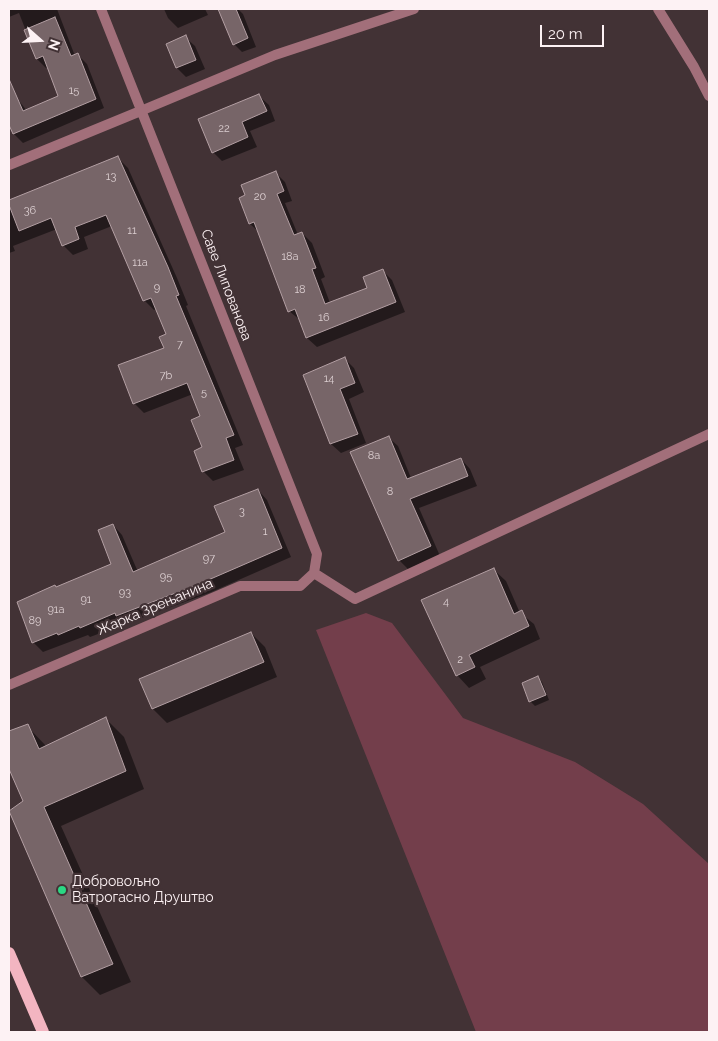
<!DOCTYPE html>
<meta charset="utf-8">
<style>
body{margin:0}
#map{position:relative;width:718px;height:1041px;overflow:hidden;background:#423235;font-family:Raleway,sans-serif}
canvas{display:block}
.frame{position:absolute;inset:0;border:10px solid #fdf2f4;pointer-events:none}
.north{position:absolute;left:15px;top:15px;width:50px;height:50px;-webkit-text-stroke:4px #423235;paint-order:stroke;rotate:109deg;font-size:14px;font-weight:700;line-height:20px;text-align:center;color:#fdf2f4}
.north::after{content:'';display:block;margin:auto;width:18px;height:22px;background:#fdf2f4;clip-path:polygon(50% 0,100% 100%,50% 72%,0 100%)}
.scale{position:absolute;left:540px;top:25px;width:64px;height:22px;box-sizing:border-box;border:2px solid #fdf2f4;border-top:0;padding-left:6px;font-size:15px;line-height:18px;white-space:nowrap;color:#fdf2f4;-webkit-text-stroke:4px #423235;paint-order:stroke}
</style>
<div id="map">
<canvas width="718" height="1041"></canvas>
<div class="frame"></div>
<div class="north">N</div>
<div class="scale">20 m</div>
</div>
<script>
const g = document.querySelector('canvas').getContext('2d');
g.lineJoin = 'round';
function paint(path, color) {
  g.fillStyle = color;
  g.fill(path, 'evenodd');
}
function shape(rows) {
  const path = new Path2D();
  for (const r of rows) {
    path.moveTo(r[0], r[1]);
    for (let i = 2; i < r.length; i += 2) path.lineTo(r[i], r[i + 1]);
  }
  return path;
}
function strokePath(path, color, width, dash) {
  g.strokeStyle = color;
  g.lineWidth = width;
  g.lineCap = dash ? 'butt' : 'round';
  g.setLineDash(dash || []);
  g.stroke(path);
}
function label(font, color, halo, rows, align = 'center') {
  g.font = font + ' Raleway,sans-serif';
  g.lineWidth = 4.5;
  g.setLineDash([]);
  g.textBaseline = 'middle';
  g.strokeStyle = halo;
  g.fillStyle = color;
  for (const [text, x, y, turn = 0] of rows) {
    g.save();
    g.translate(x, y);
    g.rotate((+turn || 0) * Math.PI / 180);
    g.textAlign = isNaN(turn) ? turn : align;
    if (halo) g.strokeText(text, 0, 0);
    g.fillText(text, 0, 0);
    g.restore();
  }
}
const green = shape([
 [366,613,392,623,463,718,575,762,643,804,709,864,709,1032,476,1032,316,630]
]);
const shadow = shape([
 [9,9,57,9,75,56,78,55,87,64,104,108,23,143,14,134,9,122,9,100,16,97,27,111,60,97,48,67,46,68,37,59,19,13,9,17],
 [164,9,205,9,208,15,178,28,168,18],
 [225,9,238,9,243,14,256,47,242,52,234,44,220,11],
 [185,37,195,46,205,69,186,77,177,68,167,44],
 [259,96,269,105,275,121,250,131,257,147,222,161,213,152],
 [118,158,128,168,177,278,188,305,186,306,243,445,235,448,244,470,213,481,203,471,202,417,193,394,144,413,134,403,166,348,168,335,157,309,154,310,144,300,112,226,84,237,88,249,73,255,63,245,57,229,13,246,15,251,9,253,9,200],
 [276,173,285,182,292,201,285,203,298,235,302,233,312,243,325,277,321,279,330,303,368,289,383,271,392,280,405,312,317,347,307,338,300,320,289,311,260,233,250,224,240,199],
 [345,359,354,368,364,392,349,399,366,443,341,453,331,444,305,375],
 [388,437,398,446,411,478,461,459,470,469,477,486,419,508,440,556,409,570,399,560],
 [258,490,267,500,291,557,209,593,90,637,88,635,43,652,33,642,56,588,113,564,113,525,122,535,138,572,226,533],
 [493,569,506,581,520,613,534,624,540,639,480,667,486,679,469,688,457,675],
 [251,633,265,647,277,677,167,723,153,709,141,679],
 [538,678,542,682,549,700,535,706,530,701],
 [106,719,124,737,144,789,61,826,131,982,100,995,82,977,10,810,24,801,9,766,9,732,27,726,47,747]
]);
const building = shape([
 [218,9,236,9,248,38,233,45,218,9],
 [55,17,71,56,78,53,96,99,13,134,9,125,9,79,23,111,58,96,43,56,36,59,24,30,55,17],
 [186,35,196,60,176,68,166,44,186,35],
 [259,94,267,111,242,122,248,137,212,153,198,119,259,94],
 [118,156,168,267,179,295,176,296,234,435,226,438,234,460,202,472,194,451,202,447,191,420,200,416,187,383,133,404,118,365,164,348,159,337,166,334,151,298,143,301,106,215,75,227,79,239,62,246,51,218,19,231,9,205,9,200,118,156],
 [276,171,284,191,277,194,294,235,302,232,316,268,312,269,325,304,367,288,363,277,383,269,396,302,306,338,295,309,288,312,254,222,249,224,239,198,245,195,241,185,276,171],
 [345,357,355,383,340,389,358,434,330,444,303,375,345,357],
 [389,436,407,479,461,458,468,476,410,499,431,546,398,561,350,452,389,436],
 [258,489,282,548,199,584,116,616,115,613,80,628,79,626,58,635,57,633,32,643,17,602,55,585,56,587,111,564,98,530,113,524,133,572,225,532,214,506,258,489],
 [494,568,514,614,522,610,529,626,469,655,475,667,456,676,421,600,494,568],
 [251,632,264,662,152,709,139,679,251,632],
 [538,676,546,695,529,702,522,683,538,676],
 [106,717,126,771,44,807,113,964,81,977,9,811,23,801,9,769,9,731,28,724,39,749,106,717]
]);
const service = shape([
 [658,9,694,67,709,96],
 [143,110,275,55,414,9]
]);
const minor = shape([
 [101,9,317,554,314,573],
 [9,165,143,110],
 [314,573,355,599,709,434],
 [9,685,240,586,300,586,314,573]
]);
const primary = shape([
 [9,953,43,1032]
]);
const markers = [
 [62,890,5,"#2bd884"]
];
const numberNames = [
 ["15",74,91],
 ["22",224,129],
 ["13",111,177],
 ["20",260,197],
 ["36",30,211],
 ["11",132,231],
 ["18a",290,257],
 ["11a",140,263],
 ["9",157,288],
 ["18",300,290],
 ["16",324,318],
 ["7",180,345],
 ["7b",166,376],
 ["14",329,379],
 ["5",204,393],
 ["8a",374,456],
 ["8",390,492],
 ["3",242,512],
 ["1",265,532],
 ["97",209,559],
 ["95",166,577],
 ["93",125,593],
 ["91",86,600],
 ["4",446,602],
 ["91a",56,610],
 ["89",35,621],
 ["2",460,660]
];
const streetNames = [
 ["Саве Липованова",226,285,69],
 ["Жарка Зрењанина",155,607,-23]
];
const poiNames = [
 ["Добровољно",72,882],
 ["Ватрогасно Друштво",72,898]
];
paint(green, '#733e4b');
paint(shadow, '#0007');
paint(building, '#776568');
strokePath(building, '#b39fa3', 1);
strokePath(service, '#a26f7a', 10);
strokePath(minor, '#a26f7a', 10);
strokePath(primary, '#f3b5c1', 12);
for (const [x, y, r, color] of markers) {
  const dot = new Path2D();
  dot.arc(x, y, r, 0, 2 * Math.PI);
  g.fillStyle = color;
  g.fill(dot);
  strokePath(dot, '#423235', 2);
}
label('11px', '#dccfd1', null, numberNames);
label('14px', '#fdf2f4', '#423235', streetNames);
label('14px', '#fdf2f4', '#423235', poiNames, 'left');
</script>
